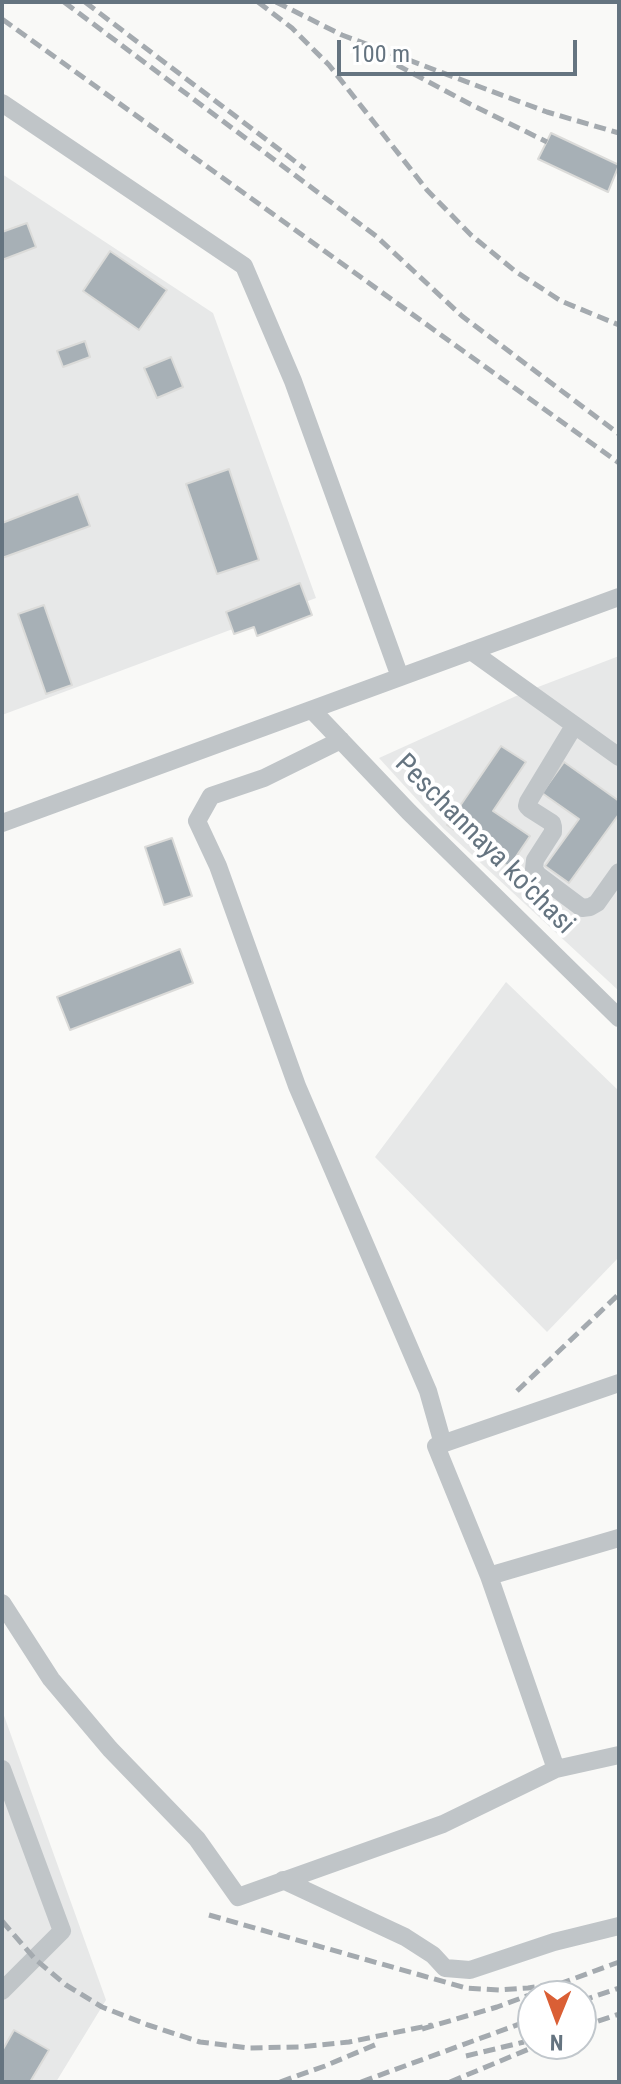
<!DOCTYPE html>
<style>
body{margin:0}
#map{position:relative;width:621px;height:2084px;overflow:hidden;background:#f9f9f7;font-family:"Roboto Condensed",sans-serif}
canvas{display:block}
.frame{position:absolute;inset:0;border:4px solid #657480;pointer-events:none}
.north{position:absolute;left:517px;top:1980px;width:80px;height:80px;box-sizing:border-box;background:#fff;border:2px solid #c1c7cc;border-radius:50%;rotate:181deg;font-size:22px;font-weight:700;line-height:32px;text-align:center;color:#657480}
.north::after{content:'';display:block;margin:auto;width:28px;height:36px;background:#da5f35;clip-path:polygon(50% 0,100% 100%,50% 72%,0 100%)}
.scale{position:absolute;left:337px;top:40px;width:240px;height:36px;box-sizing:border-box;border:4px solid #657480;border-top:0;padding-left:10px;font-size:24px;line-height:28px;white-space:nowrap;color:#657480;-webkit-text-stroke:6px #fff;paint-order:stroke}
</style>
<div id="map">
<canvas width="621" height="2084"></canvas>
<div class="frame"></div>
<div class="north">N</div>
<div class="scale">100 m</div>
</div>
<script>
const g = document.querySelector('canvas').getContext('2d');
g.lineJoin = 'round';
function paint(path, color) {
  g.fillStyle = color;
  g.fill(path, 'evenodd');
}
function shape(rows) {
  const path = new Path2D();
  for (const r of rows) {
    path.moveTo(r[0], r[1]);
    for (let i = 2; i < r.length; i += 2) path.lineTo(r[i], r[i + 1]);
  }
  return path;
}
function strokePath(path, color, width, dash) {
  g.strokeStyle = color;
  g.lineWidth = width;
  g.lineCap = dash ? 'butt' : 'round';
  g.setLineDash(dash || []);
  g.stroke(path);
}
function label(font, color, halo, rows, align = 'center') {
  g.font = font + ' "Roboto Condensed",sans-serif';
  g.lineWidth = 8;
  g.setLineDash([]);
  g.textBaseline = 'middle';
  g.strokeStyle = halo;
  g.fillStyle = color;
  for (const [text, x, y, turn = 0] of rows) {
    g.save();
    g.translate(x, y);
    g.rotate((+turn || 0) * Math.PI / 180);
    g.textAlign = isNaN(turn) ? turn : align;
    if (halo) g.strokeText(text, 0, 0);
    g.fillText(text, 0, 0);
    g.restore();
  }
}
const built = shape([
 [2,174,213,313,316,598,2,715],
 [619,656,619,991,443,828,379,758,525,692],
 [506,982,619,1091,619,1257,547,1332,375,1157],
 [2,1710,106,2000,56,2082,2,2082]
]);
const building = shape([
 [551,133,619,165,608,192,538,159,551,133],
 [27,223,36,247,2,260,2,232,27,223],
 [110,251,167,290,139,330,83,291,110,251],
 [85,341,90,357,63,367,57,351,85,341],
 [171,357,183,387,157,398,144,368,171,357],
 [229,469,259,560,217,574,186,484,229,469],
 [78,494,90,526,2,558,2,523,78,494],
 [300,583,312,615,257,636,254,627,234,634,226,612,300,583],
 [44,605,72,685,46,694,18,614,44,605],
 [501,746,526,762,493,811,530,836,509,867,447,825,501,746],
 [564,762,619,801,619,814,569,883,545,866,579,819,542,793,564,762],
 [172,838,192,896,164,905,145,847,172,838],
 [180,949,193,983,70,1030,57,997,180,949],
 [14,2030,49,2050,30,2082,2,2082,2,2051,14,2030]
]);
const minor = shape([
 [2,103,244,266,293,381,400,677],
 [471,651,619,757],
 [312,710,409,812,619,1018],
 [574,726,528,802,527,806,530,809,552,823,553,827,553,832,535,860,534,869,538,875,582,908,590,907,597,903,619,872],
 [341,740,264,778,211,796,197,821,218,866,297,1086,428,1391,443,1444],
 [2,823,619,597],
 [489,1576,619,1538],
 [2,1603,51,1679,110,1749,197,1839,238,1897,443,1824,556,1769,619,1755],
 [2,1769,62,1931,2,1991],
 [556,1769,489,1576,436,1446,619,1383],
 [283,1880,405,1937,433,1955,445,1968,470,1970,554,1942,619,1926]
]);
const rail = shape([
 [64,2,376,236,462,316,619,434],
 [85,2,305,169],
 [258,2,292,28,329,65,427,190,471,235,515,271,561,301,619,325],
 [276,2,342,35,547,112,619,133],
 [2,19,619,463],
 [397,65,470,104,547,142],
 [517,1391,619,1294],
 [209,1915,466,1988,499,1990,528,1988,562,1983],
 [2,1921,35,1959,66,1985,102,2007,148,2025,200,2042,249,2048,299,2047,349,2042,432,2025],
 [581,2001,619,1988],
 [581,2027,619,2014],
 [422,2029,497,2007,619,1962],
 [466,2056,524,2042],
 [280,2082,325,2066,377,2044],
 [361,2082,533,2019],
 [450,2082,541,2044]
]);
const streetNames = [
 ["Peschannaya ko'chasi",484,845,45]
];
paint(built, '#e7e8e8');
paint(building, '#a7b0b6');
strokePath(building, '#dbdbd9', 2);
strokePath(minor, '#c0c5c8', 18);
strokePath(rail, '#a4aaaf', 5, [12, 6]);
label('28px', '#657480', '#fff', streetNames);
</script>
